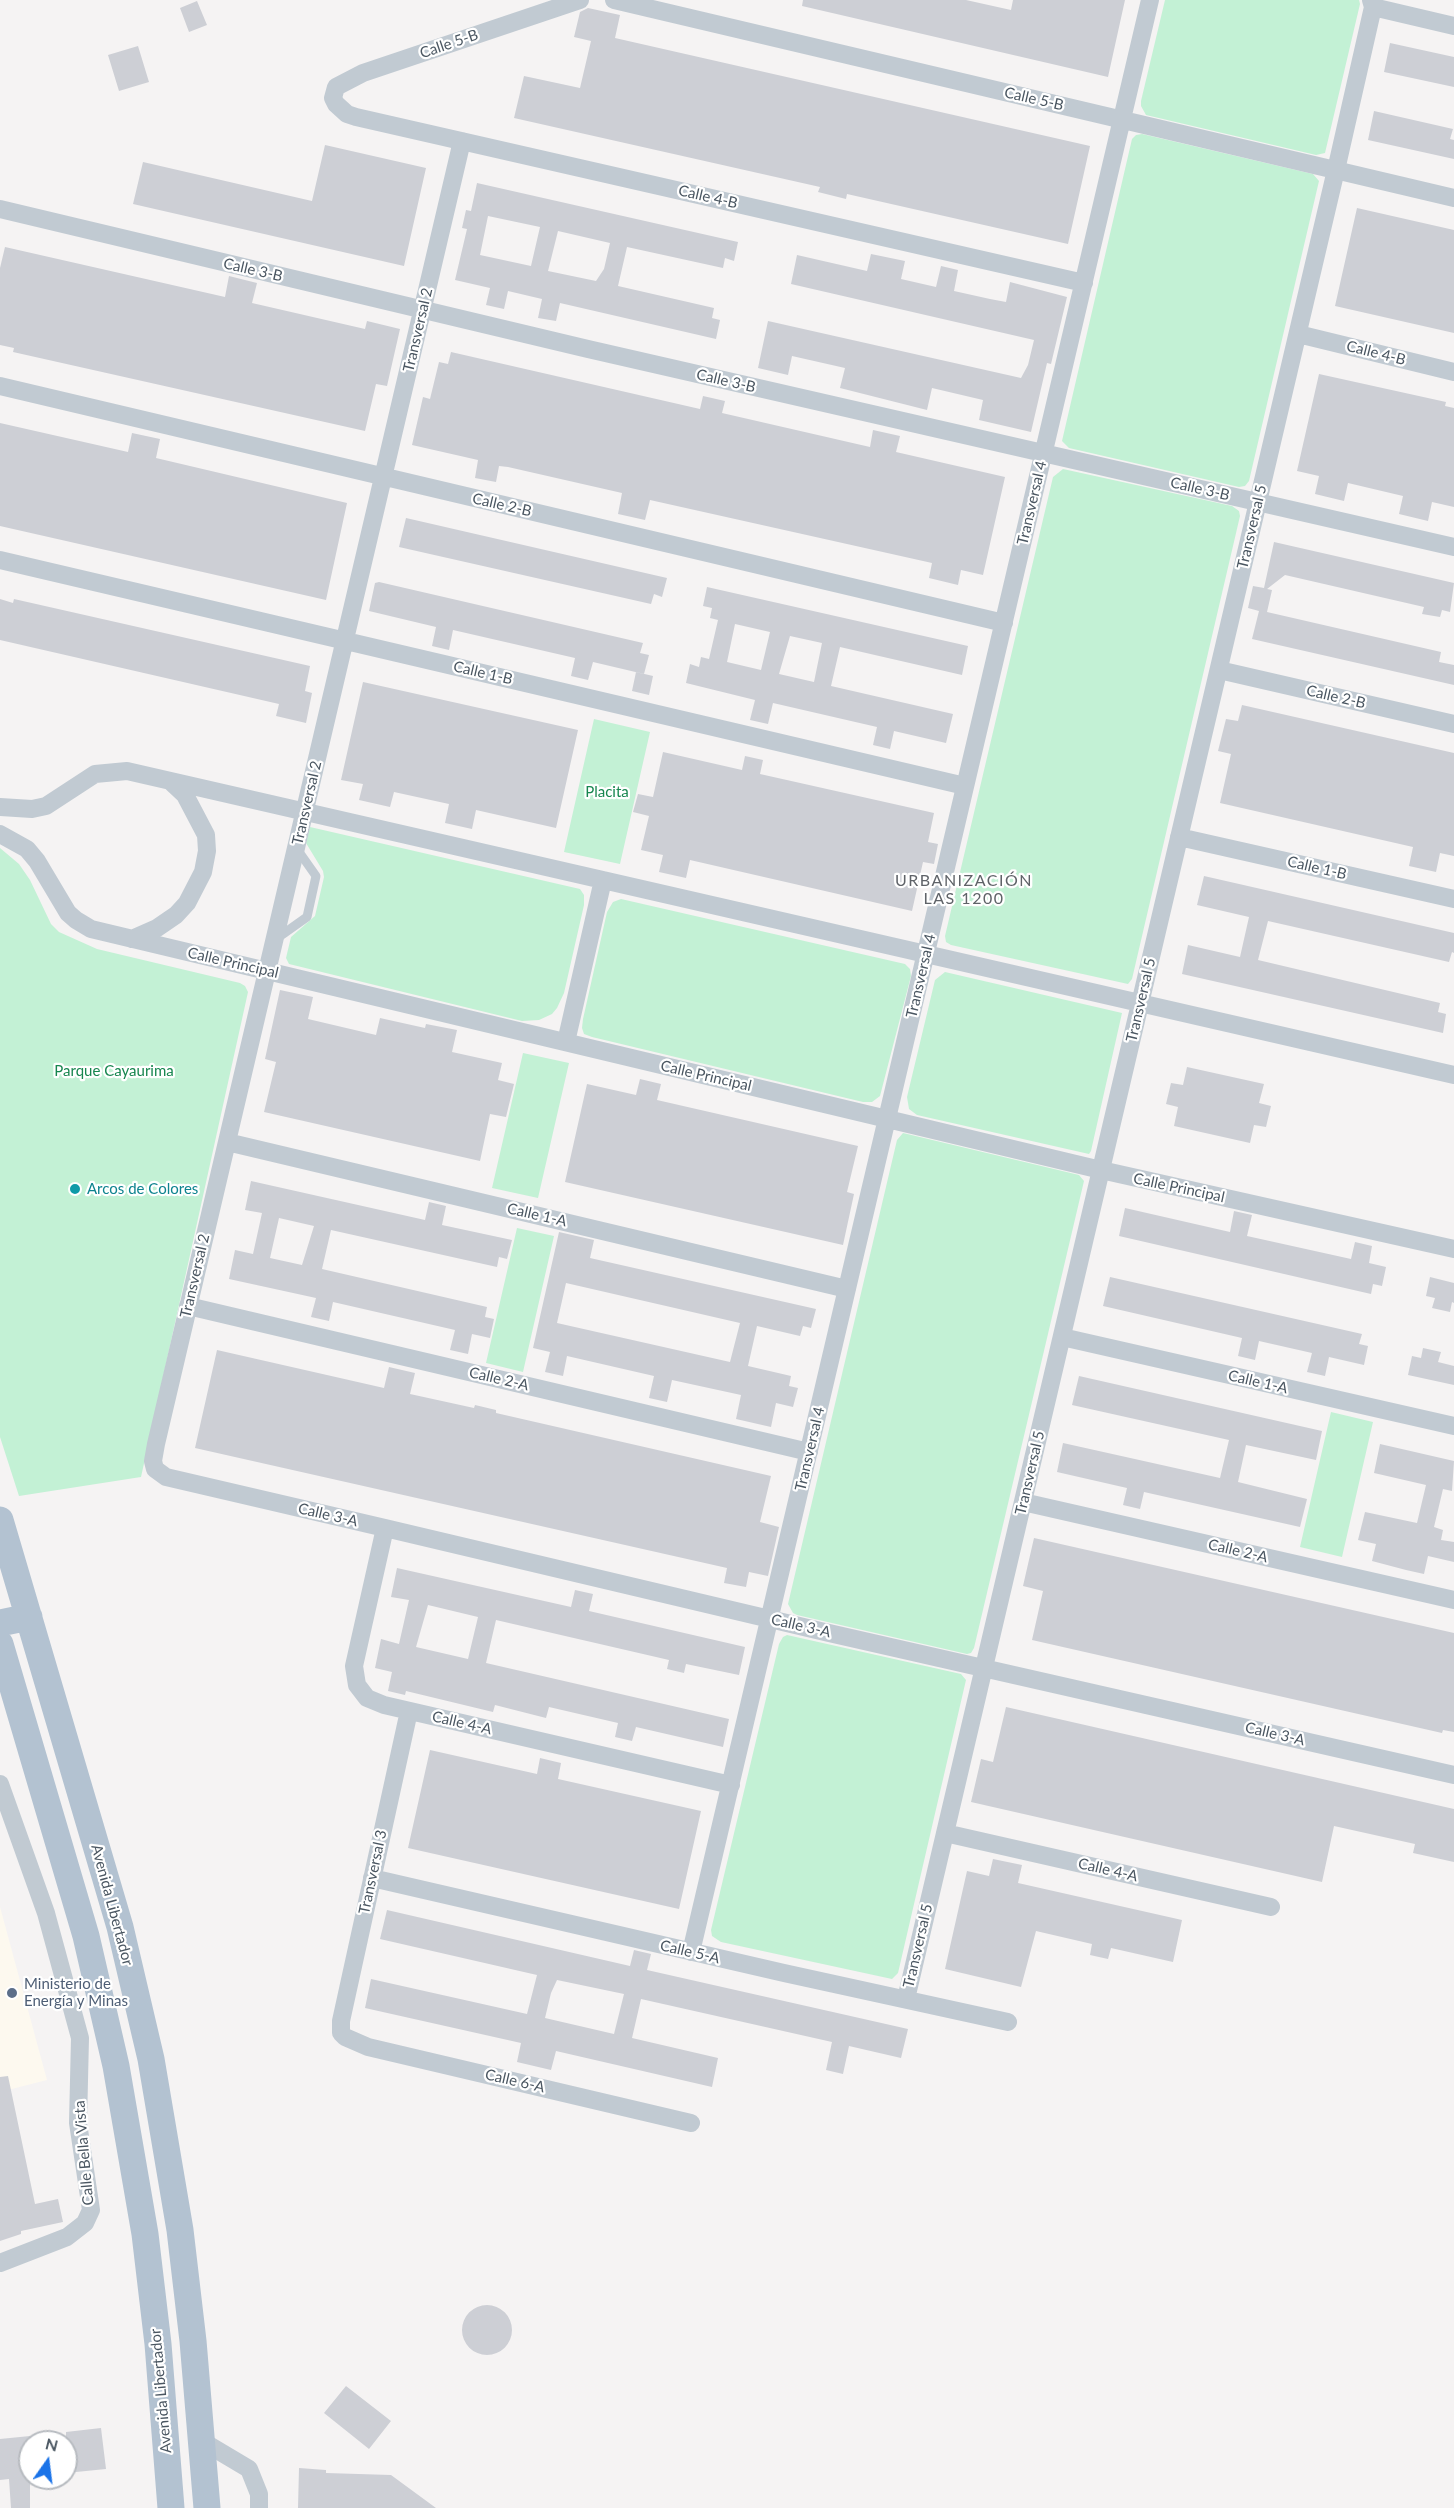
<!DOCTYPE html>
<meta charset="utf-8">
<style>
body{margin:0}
#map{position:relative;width:1454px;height:2508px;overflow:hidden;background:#f5f3f3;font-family:Lato,sans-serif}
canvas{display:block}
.north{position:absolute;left:18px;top:2430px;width:60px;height:60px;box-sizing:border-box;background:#fff;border:2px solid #b7bbc0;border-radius:50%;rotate:14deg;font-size:16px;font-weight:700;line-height:24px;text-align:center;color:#4a5661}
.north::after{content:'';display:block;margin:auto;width:21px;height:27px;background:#1a73e8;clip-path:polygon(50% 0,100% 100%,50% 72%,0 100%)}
</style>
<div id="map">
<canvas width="1454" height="2508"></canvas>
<div class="north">N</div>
</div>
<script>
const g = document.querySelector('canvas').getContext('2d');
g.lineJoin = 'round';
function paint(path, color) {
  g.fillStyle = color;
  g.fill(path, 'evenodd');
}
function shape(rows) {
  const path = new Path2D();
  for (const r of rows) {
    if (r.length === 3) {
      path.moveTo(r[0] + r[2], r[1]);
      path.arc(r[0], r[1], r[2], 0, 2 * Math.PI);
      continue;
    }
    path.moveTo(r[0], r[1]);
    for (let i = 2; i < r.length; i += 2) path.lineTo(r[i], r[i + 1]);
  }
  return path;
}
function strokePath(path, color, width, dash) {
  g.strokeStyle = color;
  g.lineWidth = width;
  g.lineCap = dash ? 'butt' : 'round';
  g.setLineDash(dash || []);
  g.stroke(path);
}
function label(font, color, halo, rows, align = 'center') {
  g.font = font + ' Lato,sans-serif';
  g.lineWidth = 4.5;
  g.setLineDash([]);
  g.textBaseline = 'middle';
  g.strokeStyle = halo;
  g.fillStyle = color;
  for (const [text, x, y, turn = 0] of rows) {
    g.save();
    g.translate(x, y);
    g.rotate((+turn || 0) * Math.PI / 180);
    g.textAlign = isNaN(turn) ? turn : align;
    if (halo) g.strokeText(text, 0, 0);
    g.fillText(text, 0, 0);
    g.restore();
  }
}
const commercial = shape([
 [0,1907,47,2080,0,2092]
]);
const green = shape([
 [1165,0,1359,0,1360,4,1325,153,1316,155,1146,115,1141,106,1141,101],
 [1142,134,1313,174,1319,181,1249,481,1245,486,1239,487,1069,448,1062,441,1132,139,1136,135],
 [1063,469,1232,506,1239,511,1240,516,1132,979,1128,984,951,945,946,942,945,936,1053,477],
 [594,719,650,732,620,864,564,852],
 [310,827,580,889,584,895,584,905,564,993,557,1008,552,1014,539,1020,522,1021,289,964,286,958,291,937,315,916,324,877,323,871,306,843],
 [0,848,19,864,30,880,51,924,59,932,97,949,240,983,245,986,248,992,141,1477,19,1496,0,1437],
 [621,899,905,964,910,969,911,976,880,1096,872,1102,863,1102,592,1037,584,1034,582,1028,583,1019,607,912,613,902],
 [945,972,1122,1013,1091,1151,1089,1154,917,1115,909,1109,907,1097,935,980],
 [523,1053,569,1063,538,1198,492,1188],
 [903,1133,1079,1175,1084,1181,974,1648,971,1653,967,1654,797,1615,793,1613,788,1604,897,1140],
 [517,1228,554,1236,523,1372,486,1363],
 [1331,1412,1373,1422,1342,1557,1300,1547],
 [787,1635,961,1674,966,1680,898,1973,892,1979,721,1942,712,1936,711,1930,779,1644,783,1637]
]);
const building = shape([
 [803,0,966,0,1011,10,1013,0,1125,0,1108,77,802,6],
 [197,1,207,25,189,32,180,8],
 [588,8,620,15,615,38,1090,146,1068,244,847,194,846,199,818,192,820,187,514,118,524,76,580,88,591,41,574,37,580,12],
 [1390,43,1454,57,1454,87,1384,72],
 [138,46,149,82,119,91,108,55],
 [1374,111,1453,129,1450,139,1454,140,1454,159,1368,140],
 [325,145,426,168,404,266,133,204,143,162,312,201],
 [477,183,738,242,734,261,725,258,723,268,627,247,618,286,714,308,712,318,720,320,716,339,560,303,556,321,538,318,542,299,508,291,504,309,486,305,490,288,455,280,467,229,462,228,466,210,471,211],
 [488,216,540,227,531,266,480,255],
 [558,231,610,243,604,269,596,281,548,271],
 [1357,208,1454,230,1454,333,1335,306],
 [5,247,225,297,229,276,257,283,252,303,365,329,367,321,400,329,387,386,376,384,365,431,13,352,14,348,0,345,0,268],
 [871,254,905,261,901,279,936,287,941,266,958,270,954,291,990,299,1006,302,1010,282,1067,297,1051,364,1047,363,1031,432,979,420,983,400,932,388,927,410,840,388,845,368,792,356,788,375,758,368,768,321,1021,378,1028,365,1034,340,791,284,797,255,867,271],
 [451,352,700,409,703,396,725,401,722,413,870,447,873,430,900,436,896,452,1005,477,983,575,961,570,958,585,929,578,932,563,650,500,645,520,618,514,622,493,508,467,499,466,496,482,475,478,478,460,412,445,423,397,430,399,439,362,448,364],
 [1319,374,1446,402,1445,406,1454,408,1454,507,1432,502,1428,521,1399,514,1403,496,1348,483,1344,501,1315,494,1319,476,1297,471],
 [0,423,128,452,132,433,160,439,156,458,347,503,326,600,0,526],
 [406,518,667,578,662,597,654,594,651,604,399,547],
 [1274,542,1454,583,1450,612,1442,610,1440,617,1422,614,1424,607,1285,575,1267,589,1272,590,1267,612,1441,652,1439,662,1454,665,1454,685,1252,639,1259,611,1248,608,1253,586,1264,588],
 [379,582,643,643,640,653,649,655,644,674,593,662,588,680,571,676,575,658,453,630,449,650,432,646,436,627,369,611,375,583],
 [707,587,968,646,962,675,840,647,831,686,953,714,946,743,894,731,890,749,873,745,877,727,773,703,768,724,750,720,755,700,686,683,690,664,699,667,701,657,709,659,718,620,710,618,712,608,703,606],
 [735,624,770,632,761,670,727,662],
 [790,636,822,643,814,682,779,674],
 [0,599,13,603,14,599,310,666,305,691,312,693,306,723,276,716,279,704,0,640],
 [636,672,653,676,649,695,632,691],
 [363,682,578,730,556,828,476,810,472,829,445,823,449,804,394,792,390,807,359,800,363,784,341,780],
 [1242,705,1454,753,1454,856,1440,853,1436,872,1409,866,1413,847,1220,803,1231,754,1218,751,1226,719,1238,721],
 [663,752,742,770,745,756,763,760,760,774,934,813,928,842,938,844,934,864,923,862,912,911,690,860,686,878,659,872,663,855,641,850,649,816,633,812,638,794,653,797],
 [1204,876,1454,933,1454,953,1452,952,1449,962,1268,921,1258,960,1440,1003,1438,1012,1446,1014,1443,1033,1182,974,1188,945,1240,957,1249,917,1197,905],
 [280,990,313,997,308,1019,376,1035,380,1018,425,1028,426,1024,457,1030,452,1052,502,1063,498,1080,514,1084,506,1117,490,1114,480,1161,264,1112,276,1062,265,1059],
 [1187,1067,1264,1084,1259,1103,1271,1106,1266,1127,1254,1125,1250,1143,1174,1126,1178,1107,1166,1104,1171,1083,1183,1085],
 [640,1079,661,1084,657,1100,858,1146,847,1192,854,1194,843,1245,565,1182,587,1084,636,1095],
 [251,1181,425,1220,429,1202,446,1206,442,1225,512,1240,507,1259,499,1257,497,1267,331,1230,322,1269,487,1307,485,1317,494,1319,490,1338,472,1334,468,1354,450,1350,455,1330,333,1302,329,1321,311,1317,316,1298,229,1279,235,1250,253,1254,262,1213,245,1210],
 [279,1218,314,1226,302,1265,270,1258],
 [1125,1208,1230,1232,1234,1211,1252,1215,1247,1236,1351,1259,1355,1242,1372,1246,1369,1263,1386,1267,1382,1286,1373,1284,1371,1294,1119,1236],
 [559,1232,594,1240,590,1258,816,1309,811,1328,803,1326,800,1336,757,1326,748,1366,791,1376,789,1386,798,1388,793,1407,776,1403,771,1427,736,1419,741,1395,672,1380,667,1402,649,1398,654,1376,567,1356,563,1376,545,1372,550,1352,533,1348],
 [566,1283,740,1323,730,1362,557,1323],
 [1110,1277,1362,1334,1359,1344,1368,1346,1364,1365,1329,1357,1325,1376,1307,1372,1312,1353,1259,1341,1255,1360,1238,1356,1242,1338,1103,1306],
 [1430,1277,1454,1283,1454,1303,1452,1302,1450,1312,1432,1308,1435,1298,1426,1296],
 [1423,1348,1441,1352,1438,1362,1454,1366,1454,1385,1408,1375,1412,1356,1421,1358],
 [217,1350,384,1388,389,1367,415,1373,410,1394,474,1408,475,1405,496,1410,496,1413,771,1476,760,1522,779,1527,768,1576,749,1572,746,1587,724,1583,727,1568,195,1448],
 [1079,1376,1322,1431,1316,1460,1246,1445,1238,1482,1307,1499,1300,1527,1144,1492,1140,1509,1123,1505,1127,1488,1057,1472,1063,1443,1220,1478,1229,1440,1072,1405],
 [1380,1444,1454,1461,1452,1491,1443,1489,1434,1527,1443,1530,1441,1540,1454,1542,1454,1562,1428,1556,1424,1574,1406,1570,1372,1561,1376,1544,1358,1540,1365,1512,1417,1523,1426,1485,1374,1473],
 [1034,1538,1454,1633,1454,1732,1443,1730,1442,1733,1032,1640,1043,1591,1023,1586],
 [397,1568,571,1607,575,1590,593,1594,589,1611,745,1647,739,1675,686,1664,684,1673,667,1669,669,1660,496,1620,486,1663,729,1719,723,1747,636,1727,632,1741,615,1737,618,1723,549,1707,546,1718,495,1705,493,1712,406,1691,405,1695,388,1691,392,1672,375,1668,381,1639,399,1644,409,1600,391,1597],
 [428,1605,478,1617,468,1659,416,1647],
 [1006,1707,1454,1809,1454,1862,1413,1853,1415,1844,1334,1826,1322,1882,971,1802,981,1759,993,1762],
 [430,1750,537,1774,540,1758,561,1763,558,1779,701,1811,679,1909,408,1848],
 [993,1859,1022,1865,1018,1883,1182,1920,1173,1962,1111,1948,1108,1959,1090,1955,1092,1944,1036,1931,1021,1987,945,1969,967,1871,989,1876],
 [387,1910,630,1966,634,1950,651,1954,647,1970,908,2029,901,2058,849,2046,843,2074,826,2070,832,2042,641,1999,632,2038,718,2058,712,2087,556,2051,551,2070,517,2062,521,2043,365,2008,371,1979,527,2014,537,1975,380,1939],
 [557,1980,624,1994,614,2034,545,2018,551,1993],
 [8,2076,35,2204,58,2199,63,2222,21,2231,21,2234,0,2241,0,2077],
 [487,2330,25],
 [346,2386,391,2421,369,2449,324,2413],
 [101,2428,106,2469,66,2473,66,2432],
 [30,2436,30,2508,11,2508,9,2479,0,2480,0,2439],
 [299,2468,326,2470,326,2473,391,2475,436,2508,298,2508]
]);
const lane = shape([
 [276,939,307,917,316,876,297,849]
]);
const street = shape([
 [580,0,363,73,336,87,333,98,336,104,347,114,356,117,1084,283],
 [614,0,1454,198],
 [1373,7,1454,26],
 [462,141,156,1444,153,1461,155,1469,166,1477,385,1528,829,1633,1454,1775],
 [0,209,588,349,1454,547],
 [1298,334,1454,372],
 [0,386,1004,623],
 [0,560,965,786],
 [1219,670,1454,724],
 [0,807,32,809,46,806,95,774,127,771,1454,1075],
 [0,834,27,849,37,861,68,913,76,920,91,929,1101,1170,1454,1249],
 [1179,837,1454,899],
 [132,939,157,928,176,915,187,903,203,872,207,851,206,835,185,795,170,781],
 [566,1042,603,880],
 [227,1142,847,1289],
 [188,1306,809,1452],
 [1062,1337,1454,1426],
 [1023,1502,1454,1600],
 [385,1528,354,1666,357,1685,367,1698,384,1705,731,1785],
 [409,1711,341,2021,341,2033,345,2037,368,2047,691,2123],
 [0,1784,46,1913,80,2038,78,2123,91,2210,85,2223,67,2237,0,2263],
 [945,1833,1271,1907],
 [372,1878,784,1973,1008,2022],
 [691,1952,1150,0],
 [906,1999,1336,170,1373,7,1371,0],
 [202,2441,249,2469,259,2494,259,2508]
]);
const primary = shape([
 [0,1520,120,1927,151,2059,180,2230,193,2341,207,2508],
 [0,1623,29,1617],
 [0,1644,86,1936,116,2066,145,2234,158,2344,171,2508]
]);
const markers = [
 [75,1189,6,"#0f9aa8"],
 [12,1993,6,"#5c6f8a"]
];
const streetNames = [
 ["Calle 5-B",449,44,-19],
 ["Calle 5-B",1034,99,13],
 ["Calle 4-B",708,197,13],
 ["Calle 3-B",253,270,13],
 ["Transversal 2",418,330,-77],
 ["Calle 4-B",1376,353,14],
 ["Calle 3-B",726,381,13],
 ["Calle 3-B",1200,489,13],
 ["Transversal 4",1032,503,-77],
 ["Calle 2-B",502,505,13],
 ["Transversal 5",1252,527,-77],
 ["Calle 1-B",483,673,13],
 ["Calle 2-B",1336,697,13],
 ["Transversal 2",307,803,-77],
 ["Calle 1-B",1317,868,13],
 ["Calle Principal",233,963,13],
 ["Transversal 4",921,976,-77],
 ["Transversal 5",1141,1000,-77],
 ["Calle Principal",706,1076,13],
 ["Calle Principal",1179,1188,12],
 ["Calle 1-A",537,1215,13],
 ["Transversal 2",195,1276,-77],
 ["Calle 2-A",499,1379,13],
 ["Calle 1-A",1258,1382,13],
 ["Transversal 4",810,1449,-77],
 ["Transversal 5",1030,1473,-77],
 ["Calle 3-A",328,1515,13],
 ["Calle 2-A",1238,1551,13],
 ["Calle 3-A",801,1626,13],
 ["Calle 4-A",462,1723,13],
 ["Calle 3-A",1275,1734,13],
 ["Calle 4-A",1108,1870,13],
 ["Transversal 3",373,1872,-78],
 ["Avenida Libertador",112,1905,75],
 ["Transversal 5",918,1946,-77],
 ["Calle 5-A",690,1952,13],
 ["Calle 6-A",515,2081,13],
 ["Calle Bella Vista",84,2153,-95],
 ["Avenida Libertador",161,2391,-95]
];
const parkNames = [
 ["Placita",607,792],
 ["Parque Cayaurima",114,1071]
];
const cultureNames = [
 ["Arcos de Colores",87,1189]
];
const serviceNames = [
 ["Ministerio de",24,1984],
 ["Energía y Minas",24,2001]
];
const neighbourhoodNames = [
 ["URBANIZACIÓN",964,881],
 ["LAS 1200",964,899]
];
paint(commercial, '#fdf9ef');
paint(green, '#c3f1d5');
paint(building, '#cdcfd5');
strokePath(lane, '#c1cad2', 9);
strokePath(street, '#c1cad2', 18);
strokePath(primary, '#b3c2d1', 27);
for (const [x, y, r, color] of markers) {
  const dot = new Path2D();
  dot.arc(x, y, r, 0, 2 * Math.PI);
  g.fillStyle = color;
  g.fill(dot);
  strokePath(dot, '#fff', 2);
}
label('15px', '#4a5661', '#fff', streetNames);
label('15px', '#17864f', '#fff', parkNames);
label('15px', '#0d838f', '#fff', cultureNames, 'left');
label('15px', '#4e5e75', '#fff', serviceNames, 'left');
g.letterSpacing = '1.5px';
label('16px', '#5f6368', '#fff', neighbourhoodNames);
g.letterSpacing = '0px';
</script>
